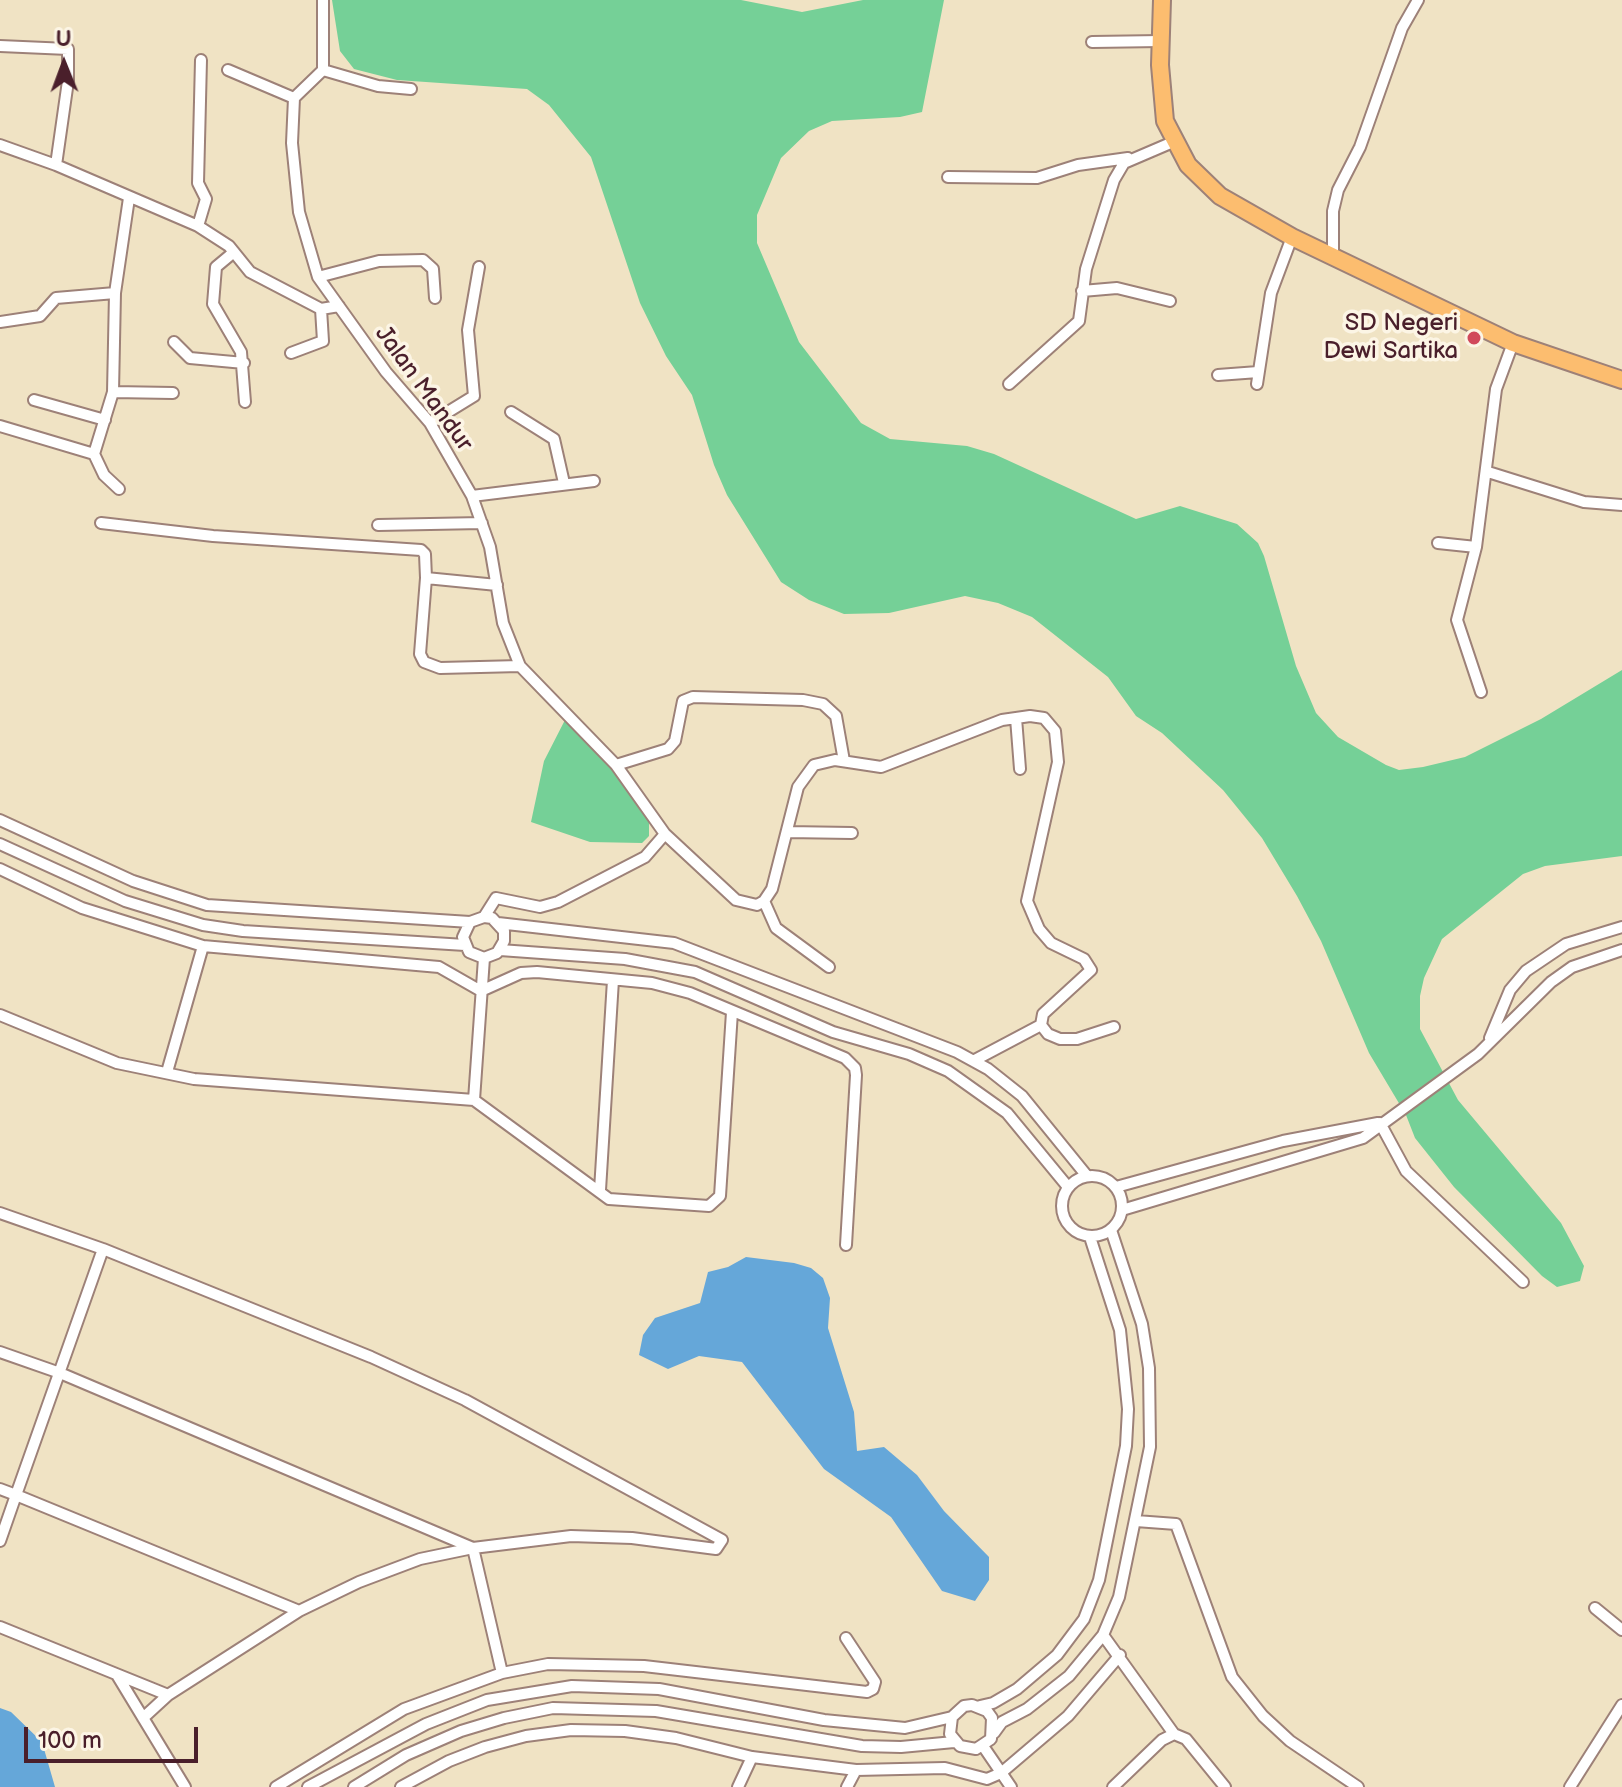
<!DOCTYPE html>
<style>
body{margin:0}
#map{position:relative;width:1622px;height:1787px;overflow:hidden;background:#f0e3c4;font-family:"Balsamiq Sans",sans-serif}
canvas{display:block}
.north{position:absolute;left:24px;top:24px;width:80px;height:80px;-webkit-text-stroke:6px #fcf5e5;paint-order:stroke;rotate:359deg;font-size:22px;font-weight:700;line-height:32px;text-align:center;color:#4a1f2b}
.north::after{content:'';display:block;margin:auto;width:28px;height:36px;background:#4a1f2b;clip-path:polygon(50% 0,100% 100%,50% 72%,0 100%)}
.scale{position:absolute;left:24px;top:1727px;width:174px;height:36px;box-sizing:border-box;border:4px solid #4a1f2b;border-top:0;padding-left:10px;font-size:24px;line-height:28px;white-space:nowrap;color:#4a1f2b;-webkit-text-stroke:6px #fcf5e5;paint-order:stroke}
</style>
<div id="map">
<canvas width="1622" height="1787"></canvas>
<div class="north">U</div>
<div class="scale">100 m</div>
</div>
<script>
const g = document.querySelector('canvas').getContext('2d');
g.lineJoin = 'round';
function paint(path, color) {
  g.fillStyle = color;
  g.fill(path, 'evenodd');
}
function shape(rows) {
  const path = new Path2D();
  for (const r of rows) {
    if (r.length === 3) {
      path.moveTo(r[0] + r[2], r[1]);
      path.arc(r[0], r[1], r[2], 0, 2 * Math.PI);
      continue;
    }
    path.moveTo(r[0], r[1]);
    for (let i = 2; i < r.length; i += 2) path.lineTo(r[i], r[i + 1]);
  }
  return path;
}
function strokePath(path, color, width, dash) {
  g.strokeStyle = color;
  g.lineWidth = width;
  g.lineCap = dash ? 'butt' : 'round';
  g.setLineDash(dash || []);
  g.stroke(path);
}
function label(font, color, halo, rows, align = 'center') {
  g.font = font + ' "Balsamiq Sans",sans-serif';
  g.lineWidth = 7;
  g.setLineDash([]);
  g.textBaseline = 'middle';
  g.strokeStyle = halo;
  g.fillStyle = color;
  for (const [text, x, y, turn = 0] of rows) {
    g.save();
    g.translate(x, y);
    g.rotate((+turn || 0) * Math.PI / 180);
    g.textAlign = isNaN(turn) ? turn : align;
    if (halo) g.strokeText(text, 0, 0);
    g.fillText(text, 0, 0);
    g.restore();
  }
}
const green = shape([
 [332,0,741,0,802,12,863,0,944,0,922,112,900,117,832,121,809,131,781,158,757,215,757,243,799,342,861,423,890,439,967,446,994,454,1136,519,1180,506,1237,524,1258,543,1264,556,1296,666,1316,713,1338,737,1386,765,1399,770,1423,767,1465,757,1541,719,1622,670,1622,856,1545,866,1523,874,1442,939,1424,978,1420,996,1420,1029,1458,1100,1561,1223,1584,1266,1580,1281,1557,1287,1542,1276,1454,1187,1415,1138,1406,1115,1369,1053,1321,941,1297,896,1262,838,1223,790,1162,733,1136,716,1108,677,1032,617,998,603,965,596,889,613,844,614,809,600,781,582,727,495,714,465,692,395,666,356,640,303,591,157,549,105,527,89,397,80,354,69,340,51],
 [566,718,628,786,649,819,649,836,642,843,590,842,531,822,544,761]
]);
const water = shape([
 [746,1257,794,1263,811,1268,823,1278,830,1298,828,1328,854,1412,857,1451,884,1447,917,1475,944,1511,989,1557,989,1580,975,1601,942,1591,891,1517,824,1469,742,1362,699,1356,668,1369,639,1355,643,1335,655,1318,700,1303,708,1272,728,1267],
 [0,1708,11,1712,42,1742,55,1787,0,1787]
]);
const minor = shape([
 [323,0,323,70,294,98,292,143,299,212,318,277,386,372,430,423,472,496,490,547,503,623,520,666,616,765,665,834,645,857,558,902,540,907,496,898,484,917],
 [1092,42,1161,41],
 [0,46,68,49,68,81,56,165],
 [228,70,294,98],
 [323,70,378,86,411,89],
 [0,145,56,165,198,226,229,246,250,272,321,309,339,306],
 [948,177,1037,178,1078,165,1128,158],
 [198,226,206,199,198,183,201,60],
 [234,252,216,267,213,304,241,352,245,402],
 [1333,255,1333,211,1338,190,1360,147,1402,28,1418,0],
 [318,277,379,261,423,260,433,269,435,298],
 [1082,291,1117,288,1170,301],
 [115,293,113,392,94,454,104,475,119,489],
 [0,322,40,316,56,298,115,293,129,198],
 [174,342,190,358,244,363],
 [291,353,323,341,321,309],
 [1218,375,1258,372],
 [1009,384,1079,321,1086,269,1114,180,1124,163,1173,142],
 [1257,384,1271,293,1292,237],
 [113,392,173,393],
 [34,400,105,420],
 [511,412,554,439,564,483],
 [430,423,474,396,468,330,479,267],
 [0,426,94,454],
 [1488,472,1584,502,1622,505],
 [472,496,594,481],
 [101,523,213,536,421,550,425,554,426,578,420,654,424,662,440,668,520,666],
 [378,525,482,523],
 [1438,543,1476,547],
 [426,578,497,585],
 [1481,692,1457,620,1476,547,1496,389,1513,343],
 [1016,718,1020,769],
 [616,765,668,749,675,741,683,701,693,697,803,700,823,704,836,716,844,761],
 [0,820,133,881,207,905,470,922,484,917,492,918,504,931,504,941,497,953,484,958,469,952,463,937,470,922],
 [787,832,852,833],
 [665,834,736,900,757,905,764,901,772,889,798,787,814,765,835,760,881,767,1002,720,1030,716,1044,718,1055,731,1058,762,1027,901,1039,929,1051,943,1084,959,1091,970,1043,1014,1041,1025,1048,1034,1060,1039,1077,1039,1114,1027],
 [0,844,125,901,203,925,243,931,465,945],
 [0,869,82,908,203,946,167,1072],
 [764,901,776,928,829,967],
 [498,923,674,943,957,1052,988,1069,1022,1096,1087,1176],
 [203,946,439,967,481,991,521,973,537,972,652,983,690,993,845,1058,855,1068,856,1075,846,1245],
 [500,950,625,959,695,972,833,1032,909,1054,948,1071,1007,1113,1068,1187],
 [0,1015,117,1063,194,1079,474,1100,609,1199,709,1206,720,1196,732,1012],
 [1490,1038,1510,990,1526,971,1566,944,1622,927],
 [973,1061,1041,1025],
 [474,1100,484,958],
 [1380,1123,1406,1171,1523,1282],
 [1092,1206,30],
 [1116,1187,1283,1141,1378,1123],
 [600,1190,613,980],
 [1122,1210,1363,1138,1478,1054,1551,982,1572,967,1622,950],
 [0,1213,103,1249,371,1357,465,1400,722,1540,716,1549,632,1538,571,1536,473,1548,502,1673,404,1709,276,1787],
 [0,1352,60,1373,473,1548,420,1559,359,1582,299,1611,168,1695,0,1627],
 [0,1489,16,1495,103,1249],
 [1136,1521,1176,1524,1232,1677,1263,1716,1290,1741,1358,1787],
 [0,1541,16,1495,299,1611],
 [1595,1608,1622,1630],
 [1103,1635,1174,1734],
 [502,1673,548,1664,644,1666,867,1692,873,1689,875,1682,846,1638],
 [117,1675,185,1787],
 [980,1706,993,1703,1017,1689,1057,1655,1084,1619,1099,1580,1126,1446,1128,1409,1120,1330,1090,1237],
 [143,1718,168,1695],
 [994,1733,1002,1722,1027,1709,1069,1676,1103,1635,1119,1597,1150,1447,1149,1368,1142,1324,1111,1230],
 [983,1746,1011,1787],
 [308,1787,426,1724,487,1700,572,1686,659,1689,824,1720,905,1728,952,1717,964,1706,972,1705,987,1711,992,1718,991,1739,976,1749,960,1746,950,1734,952,1717],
 [354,1787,406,1755,461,1731,504,1718,553,1708,656,1711,862,1746,901,1747,954,1742],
 [401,1787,449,1761,485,1747,526,1736,571,1730,625,1731,676,1738,752,1757,856,1770,945,1768,987,1779,1001,1773,1068,1716,1120,1655],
 [738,1787,752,1757],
 [847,1787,856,1770],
 [1113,1787,1162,1740,1174,1734,1186,1739,1225,1787],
 [1570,1787,1622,1705]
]);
const primary = shape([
 [1162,0,1160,65,1165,121,1188,165,1220,196,1292,237,1513,343,1622,380]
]);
const markers = [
 [1474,338,8,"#d1495b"]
];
const poiNames = [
 ["SD Negeri",1458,324],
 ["Dewi Sartika",1458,352]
];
const streetNames = [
 ["Jalan Mandur",423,389,54]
];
paint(green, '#75d097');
paint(water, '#65a7d9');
strokePath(minor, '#9d8178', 14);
strokePath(primary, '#9d8178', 20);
strokePath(minor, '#fff', 10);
strokePath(primary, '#fcbd6f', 16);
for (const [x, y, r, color] of markers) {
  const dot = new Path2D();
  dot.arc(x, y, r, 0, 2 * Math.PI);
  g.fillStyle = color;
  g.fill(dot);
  strokePath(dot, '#fcf5e5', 3);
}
label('24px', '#4a1f2b', '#fcf5e5', poiNames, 'right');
label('24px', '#4a1f2b', '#fcf5e5', streetNames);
</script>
